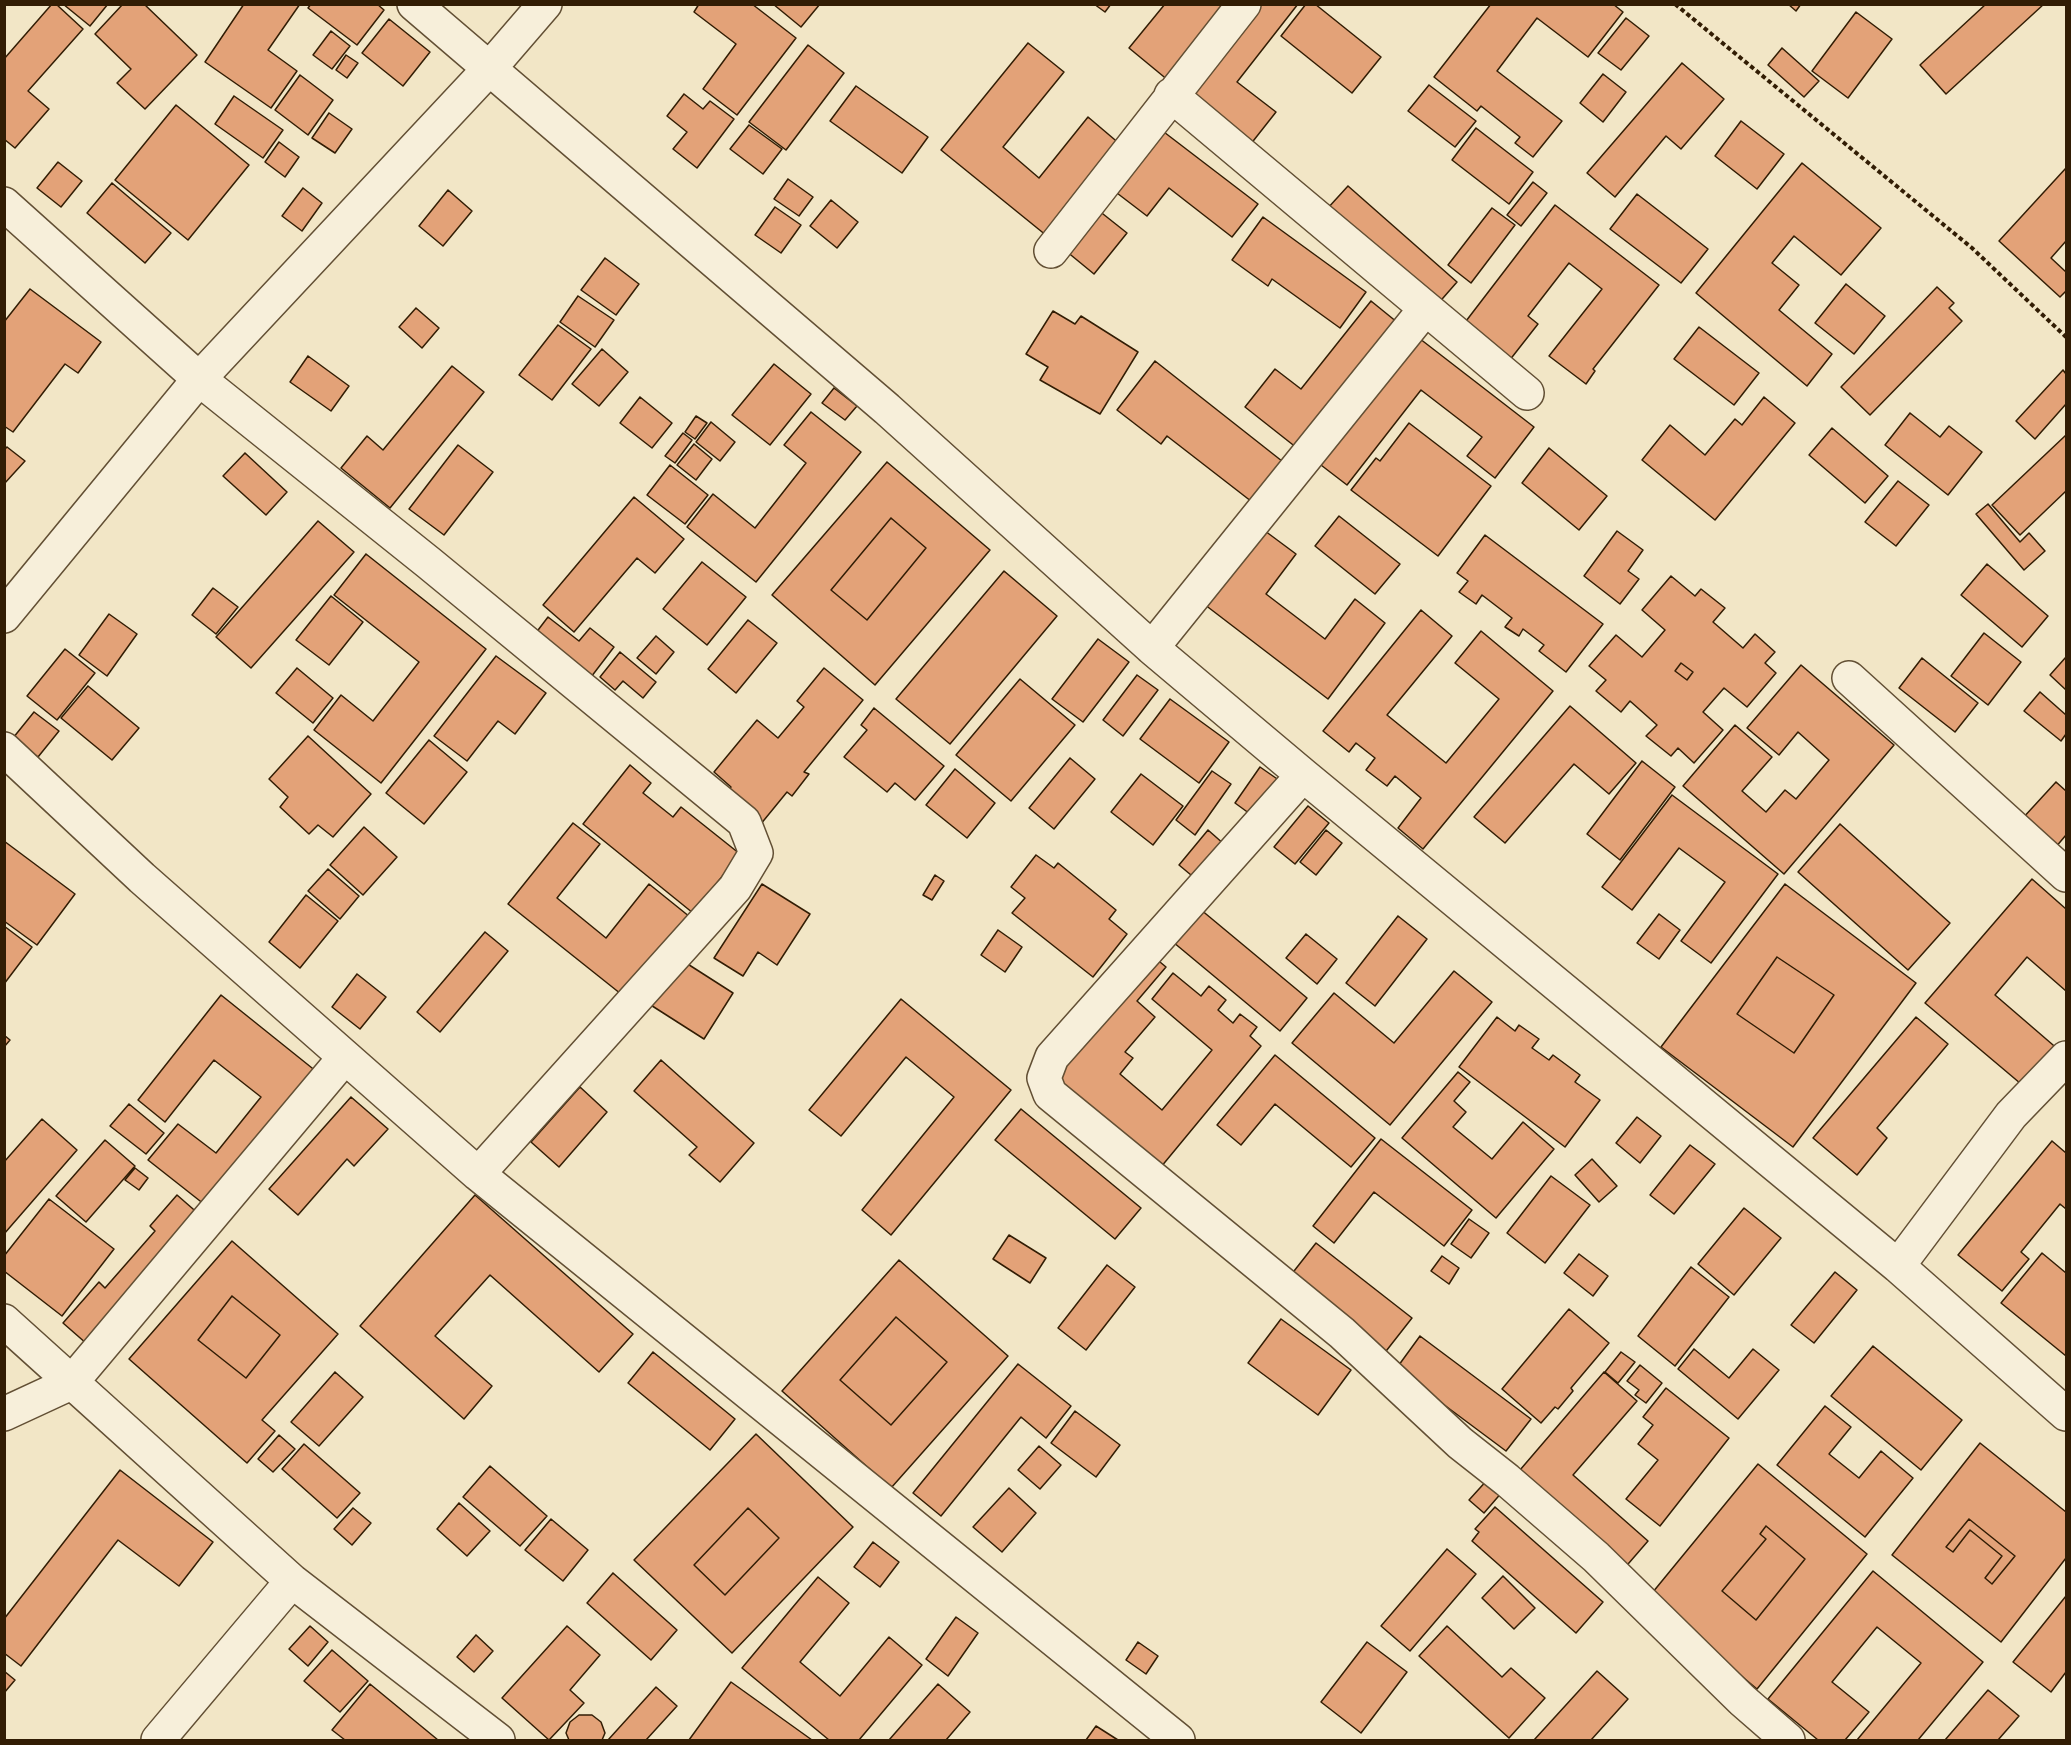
<!DOCTYPE html>
<style>
body{margin:0}
#map{position:relative;width:2071px;height:1745px;overflow:hidden;background:#f2e6c6;font-family:"IM FELL Great Primer",serif}
canvas{display:block}
.frame{position:absolute;inset:0;border:6px solid #321d04;pointer-events:none}
</style>
<div id="map">
<canvas width="2071" height="1745"></canvas>
<div class="frame"></div>
</div>
<script>
const g = document.querySelector('canvas').getContext('2d');
g.lineJoin = 'round';
function paint(path, color) {
  g.fillStyle = color;
  g.fill(path, 'evenodd');
}
function shape(rows) {
  const path = new Path2D();
  for (const r of rows) {
    path.moveTo(r[0], r[1]);
    for (let i = 2; i < r.length; i += 2) path.lineTo(r[i], r[i + 1]);
  }
  return path;
}
function strokePath(path, color, width, dash) {
  g.strokeStyle = color;
  g.lineWidth = width;
  g.lineCap = dash ? 'butt' : 'round';
  g.setLineDash(dash || []);
  g.stroke(path);
}
const building = shape([
 [52,4,56,4,83,29,28,91,49,109,15,148,4,139,4,59,52,4],
 [63,4,108,4,90,26,63,4],
 [123,4,144,4,197,55,145,109,117,83,131,69,95,34,123,4],
 [244,4,300,4,268,50,297,71,271,108,205,62,244,4],
 [311,4,377,4,384,10,357,45,308,8,311,4],
 [699,4,752,4,796,38,737,115,703,89,736,44,694,12,699,4],
 [773,4,820,4,801,27,773,4],
 [1094,4,1111,4,1105,12,1094,4],
 [1165,4,1231,4,1169,81,1129,48,1165,4],
 [1260,4,1298,4,1237,82,1276,112,1250,145,1188,97,1260,4],
 [1306,4,1315,4,1381,57,1352,93,1281,36,1306,4],
 [1491,4,1613,4,1623,12,1588,57,1537,18,1497,71,1562,121,1533,157,1515,143,1520,137,1481,106,1477,111,1434,77,1491,4],
 [1788,4,1801,4,1796,11,1788,4],
 [1986,4,2044,4,1946,94,1920,65,1986,4],
 [1856,12,1892,39,1848,98,1812,71,1856,12],
 [1626,18,1649,36,1621,70,1598,53,1626,18],
 [389,19,430,52,403,86,362,53,389,19],
 [331,31,350,46,332,69,313,55,331,31],
 [1028,43,1064,72,1003,147,1039,178,1088,117,1121,145,1047,236,941,150,1028,43],
 [808,45,844,73,786,150,749,122,808,45],
 [1782,48,1819,81,1804,97,1768,65,1782,48],
 [346,55,358,63,347,78,336,70,346,55],
 [1682,63,1724,99,1681,149,1666,136,1615,197,1587,173,1682,63],
 [1603,74,1626,92,1603,122,1580,103,1603,74],
 [300,75,333,100,308,135,275,110,300,75],
 [1429,85,1476,121,1455,147,1408,111,1429,85],
 [856,86,928,137,902,173,830,121,856,86],
 [684,94,703,109,710,101,734,119,697,168,673,149,687,132,667,116,684,94],
 [234,96,283,130,263,158,215,124,234,96],
 [176,105,249,165,188,240,115,180,176,105],
 [329,113,352,129,335,153,312,138,329,113],
 [1741,121,1784,154,1757,189,1715,156,1741,121],
 [749,125,782,149,763,174,730,149,749,125],
 [1476,128,1533,172,1509,204,1452,160,1476,128],
 [1160,129,1258,204,1232,237,1169,188,1147,216,1113,190,1160,129],
 [279,142,299,157,285,177,265,162,279,142],
 [58,162,82,181,61,207,37,188,58,162],
 [1802,163,1881,228,1841,275,1794,236,1772,263,1799,285,1779,310,1832,354,1807,386,1696,293,1802,163],
 [2066,168,2066,241,2051,258,2066,272,2066,291,2060,297,1999,241,2066,168],
 [788,179,813,197,799,216,774,199,788,179],
 [1533,182,1547,193,1521,226,1507,215,1533,182],
 [112,183,171,233,145,263,87,213,112,183],
 [1348,186,1457,282,1436,306,1327,209,1348,186],
 [303,188,322,203,302,231,282,216,303,188],
 [448,190,472,211,443,246,419,226,448,190],
 [1637,194,1708,249,1681,283,1610,229,1637,194],
 [831,200,858,222,837,248,810,226,831,200],
 [1555,205,1659,285,1593,369,1595,371,1586,384,1549,356,1602,289,1569,263,1528,316,1538,324,1509,361,1463,325,1555,205],
 [775,207,801,225,781,253,755,235,775,207],
 [1492,208,1515,225,1471,283,1448,265,1492,208],
 [1098,210,1127,233,1094,274,1066,251,1098,210],
 [1263,217,1366,292,1340,328,1272,279,1268,286,1232,260,1263,217],
 [605,258,639,284,616,315,581,290,605,258],
 [1846,284,1885,316,1854,354,1815,323,1846,284],
 [1937,287,1954,303,1949,308,1962,321,1870,415,1841,387,1937,287],
 [30,289,101,342,78,373,65,364,13,432,4,426,4,322,30,289],
 [578,296,614,320,595,347,560,322,578,296],
 [1371,301,1403,327,1302,452,1245,407,1275,369,1301,389,1371,301],
 [416,308,439,328,422,348,399,327,416,308],
 [1053,311,1075,324,1081,316,1138,352,1100,414,1040,380,1048,367,1026,354,1053,311],
 [558,325,591,349,552,400,519,375,558,325],
 [1699,327,1759,373,1734,405,1674,359,1699,327],
 [1415,335,1534,427,1495,478,1467,456,1482,437,1421,390,1347,485,1317,462,1415,335],
 [602,349,628,372,599,406,572,384,602,349],
 [308,356,349,386,331,411,290,382,308,356],
 [1155,361,1287,465,1256,505,1167,436,1161,444,1117,410,1155,361],
 [774,364,811,394,770,445,732,415,774,364],
 [452,366,484,392,390,508,341,468,367,436,383,450,452,366],
 [2063,370,2066,374,2066,404,2035,439,2016,421,2063,370],
 [834,388,857,406,845,420,822,403,834,388],
 [640,397,672,423,652,448,620,423,640,397],
 [1764,397,1795,423,1715,520,1642,460,1670,425,1705,455,1735,419,1742,425,1764,397],
 [811,412,861,452,756,582,687,527,713,494,755,528,806,463,784,445,811,412],
 [1910,413,1940,437,1949,426,1982,452,1948,495,1885,445,1910,413],
 [696,416,707,423,695,439,685,432,696,416],
 [711,422,735,442,720,461,696,442,711,422],
 [1409,423,1491,486,1438,556,1351,490,1376,458,1380,461,1409,423],
 [1832,428,1888,476,1865,503,1809,455,1832,428],
 [683,433,692,440,675,463,665,456,683,433],
 [2066,435,2066,491,2020,535,1992,505,2066,435],
 [694,444,712,459,696,480,677,465,694,444],
 [458,445,493,472,444,535,409,509,458,445],
 [7,447,25,461,4,484,4,450,7,447],
 [1549,448,1607,496,1579,530,1522,483,1549,448],
 [245,453,287,492,266,515,223,476,245,453],
 [887,462,990,550,875,685,772,595,887,462],
 [891,518,926,548,867,620,831,590,891,518],
 [670,465,708,495,685,524,647,495,670,465],
 [1898,481,1929,505,1896,546,1865,522,1898,481],
 [634,497,684,539,655,573,637,558,574,632,543,605,634,497],
 [1988,504,2020,542,2029,533,2045,551,2024,570,1976,514,1988,504],
 [1339,516,1400,564,1375,594,1315,546,1339,516],
 [891,518,926,548,867,620,831,590,891,518],
 [318,521,354,552,251,668,216,637,318,521],
 [1257,525,1296,554,1266,594,1325,639,1355,599,1385,623,1328,699,1200,601,1257,525],
 [1617,531,1643,550,1628,571,1639,579,1620,604,1584,576,1617,531],
 [1485,535,1603,624,1566,672,1539,651,1544,645,1523,629,1519,636,1505,627,1512,618,1482,595,1476,604,1459,592,1468,581,1457,573,1485,535],
 [366,554,486,649,381,783,314,730,341,695,373,721,419,662,334,595,366,554],
 [702,562,746,597,707,645,663,609,702,562],
 [1987,564,2048,616,2022,647,1961,595,1987,564],
 [1004,571,1057,616,950,744,896,699,1004,571],
 [1671,576,1695,596,1701,589,1725,608,1713,622,1743,648,1755,634,1775,652,1765,663,1776,673,1747,707,1724,688,1703,712,1723,730,1694,763,1678,748,1671,756,1646,736,1657,725,1630,701,1621,712,1596,691,1606,680,1589,666,1616,635,1642,657,1665,630,1642,610,1671,576],
 [1681,663,1693,672,1687,680,1675,671,1681,663],
 [213,588,238,607,216,634,192,615,213,588],
 [331,596,363,622,329,665,296,640,331,596],
 [1421,610,1452,636,1387,715,1446,763,1499,699,1455,663,1481,631,1553,691,1423,849,1398,828,1421,798,1395,776,1387,786,1366,770,1375,758,1356,743,1349,752,1323,731,1421,610],
 [109,614,137,634,107,676,79,655,109,614],
 [548,617,579,641,590,628,614,647,588,681,532,638,548,617],
 [748,620,777,643,736,693,708,669,748,620],
 [1984,633,2021,662,1988,705,1951,676,1984,633],
 [656,636,674,652,656,674,637,658,656,636],
 [1098,639,1129,662,1083,722,1052,699,1098,639],
 [65,649,95,673,57,720,27,696,65,649],
 [620,652,656,682,643,698,623,681,615,690,600,677,620,652],
 [496,656,546,693,515,734,498,721,467,761,434,736,496,656],
 [2066,657,2066,690,2050,675,2066,657],
 [1922,658,1978,703,1955,732,1899,688,1922,658],
 [1681,663,1693,672,1687,680,1675,671,1681,663],
 [1801,665,1894,745,1784,874,1683,786,1735,725,1772,757,1742,791,1766,812,1785,790,1796,799,1829,760,1798,732,1779,755,1747,728,1801,665],
 [297,668,333,698,313,723,276,693,297,668],
 [824,668,863,700,804,772,809,774,792,796,787,792,760,825,724,795,731,787,714,772,757,720,778,738,804,707,797,701,824,668],
 [1137,675,1158,690,1123,736,1103,720,1137,675],
 [1020,679,1075,725,1011,801,956,755,1020,679],
 [88,686,139,728,112,760,61,718,88,686],
 [2040,692,2066,715,2066,734,2061,741,2024,711,2040,692],
 [1170,699,1229,742,1199,783,1140,739,1170,699],
 [1570,706,1636,763,1609,794,1574,764,1505,843,1474,817,1570,706],
 [874,708,944,766,915,800,895,783,887,792,844,757,867,730,861,725,874,708],
 [34,712,59,731,38,757,13,738,34,712],
 [308,736,371,794,333,837,318,825,309,834,280,807,288,797,269,779,308,736],
 [429,740,467,772,424,824,386,793,429,740],
 [1070,758,1095,779,1054,829,1029,808,1070,758],
 [1642,761,1675,787,1620,860,1587,834,1642,761],
 [630,765,651,783,643,793,673,817,681,807,740,854,693,913,583,824,630,765],
 [1260,767,1283,783,1257,819,1235,803,1260,767],
 [955,769,995,803,967,838,926,805,955,769],
 [1212,771,1231,784,1195,835,1176,820,1212,771],
 [1141,774,1183,806,1153,845,1111,812,1141,774],
 [2056,782,2066,791,2066,835,2055,848,2022,819,2056,782],
 [1672,795,1778,874,1711,963,1681,941,1725,882,1679,848,1632,910,1602,887,1672,795],
 [1308,806,1329,823,1295,864,1274,847,1308,806],
 [573,823,600,844,557,898,606,938,649,884,690,917,626,998,508,904,573,823],
 [1840,824,1950,923,1908,970,1798,872,1840,824],
 [364,827,397,857,363,895,330,865,364,827],
 [1208,830,1225,845,1197,880,1179,865,1208,830],
 [1326,830,1342,843,1316,875,1300,862,1326,830],
 [4,841,75,894,37,945,4,921,4,841],
 [1036,855,1054,868,1058,863,1116,910,1109,919,1127,934,1093,977,1012,913,1025,898,1011,887,1036,855],
 [328,869,359,896,340,919,308,891,328,869],
 [935,875,944,881,932,900,923,895,935,875],
 [2032,879,2066,909,2066,991,2027,957,1995,995,2060,1051,2027,1089,1925,1003,2032,879],
 [762,884,810,914,777,965,758,952,743,976,714,958,762,884],
 [1785,884,1916,983,1793,1147,1661,1047,1785,884],
 [1777,957,1834,995,1794,1053,1737,1014,1777,957],
 [306,895,338,921,300,968,269,942,306,895],
 [1200,909,1307,998,1280,1031,1173,942,1200,909],
 [1659,914,1680,930,1659,959,1637,943,1659,914],
 [1398,916,1427,939,1375,1006,1346,983,1398,916],
 [4,926,32,947,4,984,4,926],
 [998,930,1022,947,1005,972,981,955,998,930],
 [485,932,508,951,440,1032,417,1012,485,932],
 [1306,934,1337,959,1317,984,1286,958,1306,934],
 [1154,957,1166,967,1137,1001,1155,1017,1125,1052,1133,1058,1120,1074,1162,1110,1212,1050,1152,999,1173,973,1201,996,1209,986,1226,1000,1218,1010,1233,1023,1240,1014,1257,1027,1250,1036,1261,1046,1156,1173,1049,1083,1154,957],
 [1777,957,1834,995,1794,1053,1737,1014,1777,957],
 [683,961,733,993,704,1039,646,1002,683,961],
 [1454,971,1492,1002,1390,1125,1292,1043,1334,993,1394,1043,1454,971],
 [357,974,386,997,360,1029,332,1007,357,974],
 [221,995,322,1076,214,1212,148,1160,178,1124,216,1153,261,1097,214,1060,165,1122,138,1100,221,995],
 [901,999,1011,1090,891,1235,862,1210,954,1097,906,1057,841,1136,809,1110,901,999],
 [1497,1017,1515,1031,1519,1025,1539,1039,1532,1048,1549,1060,1553,1055,1580,1075,1575,1082,1600,1100,1565,1147,1459,1067,1497,1017],
 [1916,1017,1948,1044,1877,1128,1887,1138,1857,1175,1813,1138,1916,1017],
 [4,1035,10,1040,4,1047,4,1035],
 [1275,1055,1375,1138,1351,1167,1275,1104,1241,1145,1217,1125,1275,1055],
 [661,1060,754,1143,720,1182,689,1155,697,1147,634,1091,661,1060],
 [1458,1072,1470,1082,1454,1101,1466,1112,1453,1127,1492,1159,1523,1122,1554,1149,1496,1218,1402,1138,1458,1072],
 [580,1087,607,1112,559,1167,531,1142,580,1087],
 [351,1097,388,1129,354,1166,347,1159,298,1215,269,1189,351,1097],
 [129,1104,164,1133,146,1154,110,1126,129,1104],
 [1021,1109,1141,1208,1115,1239,995,1140,1021,1109],
 [1637,1117,1661,1136,1640,1163,1616,1143,1637,1117],
 [42,1119,77,1150,4,1234,4,1162,42,1119],
 [1381,1139,1472,1210,1444,1246,1374,1192,1334,1243,1313,1226,1381,1139],
 [105,1140,135,1166,86,1222,56,1196,105,1140],
 [2052,1141,2066,1153,2066,1209,2060,1204,2021,1252,2029,1259,2002,1291,1958,1255,2052,1141],
 [1690,1145,1715,1164,1674,1214,1650,1195,1690,1145],
 [1592,1159,1617,1186,1599,1202,1575,1175,1592,1159],
 [135,1168,148,1178,139,1190,125,1180,135,1168],
 [1551,1176,1590,1205,1545,1263,1507,1233,1551,1176],
 [177,1195,216,1229,103,1358,63,1323,99,1282,105,1288,155,1231,150,1226,177,1195],
 [475,1195,633,1334,599,1372,490,1275,435,1336,492,1386,464,1419,360,1326,475,1195],
 [49,1199,114,1249,62,1316,4,1271,4,1256,49,1199],
 [1744,1208,1781,1238,1734,1295,1698,1264,1744,1208],
 [1469,1219,1489,1233,1471,1258,1451,1244,1469,1219],
 [1009,1235,1046,1258,1030,1283,993,1259,1009,1235],
 [232,1241,338,1334,262,1420,275,1431,247,1463,129,1359,232,1241],
 [232,1296,280,1335,246,1378,198,1340,232,1296],
 [1316,1243,1412,1318,1383,1355,1287,1280,1316,1243],
 [2042,1253,2066,1273,2066,1356,2001,1303,2042,1253],
 [1579,1254,1608,1276,1593,1296,1564,1273,1579,1254],
 [1442,1256,1459,1268,1449,1284,1431,1271,1442,1256],
 [899,1260,1008,1356,891,1488,782,1391,899,1260],
 [896,1317,947,1362,891,1425,840,1380,896,1317],
 [1107,1265,1135,1287,1086,1350,1058,1328,1107,1265],
 [1691,1267,1729,1297,1675,1366,1638,1336,1691,1267],
 [1835,1272,1857,1290,1814,1343,1791,1325,1835,1272],
 [232,1296,280,1335,246,1378,198,1340,232,1296],
 [1569,1309,1609,1343,1571,1388,1573,1391,1558,1409,1555,1407,1541,1423,1502,1389,1569,1309],
 [896,1317,947,1362,891,1425,840,1380,896,1317],
 [1281,1319,1351,1370,1318,1415,1248,1363,1281,1319],
 [1420,1336,1531,1419,1506,1451,1396,1369,1420,1336],
 [1873,1346,1962,1420,1921,1470,1831,1396,1873,1346],
 [1694,1349,1729,1378,1753,1349,1779,1370,1738,1419,1678,1369,1694,1349],
 [653,1352,735,1419,710,1450,628,1383,653,1352],
 [1621,1352,1635,1362,1618,1383,1605,1372,1621,1352],
 [1018,1364,1071,1406,1046,1438,1021,1417,941,1516,913,1493,1018,1364],
 [1640,1365,1662,1383,1646,1403,1635,1395,1639,1390,1627,1381,1640,1365],
 [335,1372,363,1397,319,1446,291,1422,335,1372],
 [1604,1372,1637,1401,1573,1475,1648,1541,1622,1571,1514,1477,1604,1372],
 [1666,1388,1729,1438,1660,1526,1626,1499,1658,1460,1638,1444,1653,1425,1643,1417,1666,1388],
 [1825,1406,1851,1427,1829,1454,1859,1478,1881,1451,1913,1478,1865,1537,1777,1465,1825,1406],
 [1075,1411,1120,1445,1096,1477,1051,1443,1075,1411],
 [756,1434,853,1527,732,1653,634,1560,756,1434],
 [748,1508,779,1538,725,1595,694,1565,748,1508],
 [279,1435,295,1449,273,1472,258,1459,279,1435],
 [1980,1443,2066,1512,2066,1558,2001,1642,1892,1555,1980,1443],
 [1969,1519,2015,1556,1992,1584,1985,1578,2002,1556,1970,1530,1953,1552,1946,1547,1969,1519],
 [304,1444,360,1493,337,1518,282,1469,304,1444],
 [1039,1446,1061,1465,1040,1489,1018,1470,1039,1446],
 [1758,1464,1867,1554,1757,1689,1648,1598,1758,1464],
 [1766,1526,1805,1559,1756,1620,1722,1591,1766,1539,1760,1534,1766,1526],
 [490,1466,547,1516,520,1546,463,1497,490,1466],
 [120,1470,213,1542,179,1586,118,1540,21,1666,4,1653,4,1619,120,1470],
 [1489,1478,1503,1491,1484,1513,1469,1500,1489,1478],
 [1009,1488,1036,1513,1002,1552,973,1527,1009,1488],
 [459,1503,490,1531,467,1556,437,1529,459,1503],
 [1495,1507,1603,1602,1576,1633,1472,1541,1479,1532,1475,1529,1495,1507],
 [353,1508,371,1523,352,1545,334,1529,353,1508],
 [748,1508,779,1538,725,1595,694,1565,748,1508],
 [551,1519,588,1550,563,1581,525,1550,551,1519],
 [1969,1519,2015,1556,1992,1584,1985,1578,2002,1556,1970,1530,1953,1552,1946,1547,1969,1519],
 [1766,1526,1805,1559,1756,1620,1722,1591,1766,1539,1760,1534,1766,1526],
 [873,1542,899,1562,880,1587,854,1567,873,1542],
 [1447,1549,1476,1574,1410,1651,1381,1626,1447,1549],
 [1873,1571,1983,1662,1918,1740,1857,1740,1921,1663,1877,1627,1832,1682,1869,1712,1845,1740,1818,1740,1768,1699,1873,1571],
 [613,1573,677,1630,651,1660,587,1603,613,1573],
 [1503,1576,1535,1608,1514,1629,1482,1598,1503,1576],
 [818,1577,849,1603,800,1662,840,1696,889,1637,922,1665,859,1740,829,1740,742,1668,818,1577],
 [2066,1596,2066,1672,2051,1692,2013,1662,2066,1596],
 [956,1617,978,1633,948,1676,926,1659,956,1617],
 [310,1626,328,1642,308,1666,289,1649,310,1626],
 [567,1626,600,1655,570,1690,584,1703,549,1740,502,1698,567,1626],
 [1447,1626,1502,1677,1511,1668,1545,1698,1509,1738,1419,1656,1447,1626],
 [476,1635,493,1651,474,1672,457,1657,476,1635],
 [1138,1642,1158,1656,1146,1674,1126,1660,1138,1642],
 [1367,1642,1407,1672,1361,1733,1321,1702,1367,1642],
 [332,1650,368,1681,340,1712,304,1681,332,1650],
 [4,1671,15,1680,4,1693,4,1671],
 [1597,1671,1628,1699,1591,1740,1534,1740,1597,1671],
 [731,1682,812,1740,689,1740,731,1682],
 [370,1684,438,1740,345,1740,332,1730,370,1684],
 [938,1684,970,1712,946,1740,889,1740,938,1684],
 [656,1687,677,1706,646,1740,608,1740,656,1687],
 [1988,1690,2019,1716,1998,1740,1945,1740,1988,1690],
 [579,1715,592,1715,601,1722,605,1733,602,1740,569,1740,566,1733,570,1722,579,1715],
 [1096,1726,1118,1740,1086,1740,1096,1726]
]);
const path = shape([
 [1675,4,1972,248,2066,337]
]);
const street = shape([
 [414,4,887,409,1152,648,1303,775,1898,1266,2066,1414],
 [1171,95,1527,393],
 [4,204,199,379,429,563,744,822,756,853,735,888,478,1174],
 [1051,251,1244,4],
 [4,616,199,379,489,69,545,4],
 [1152,648,1425,309],
 [1849,678,2066,875],
 [4,749,142,878,478,1174,1178,1740],
 [1303,775,1052,1057,1044,1078,1050,1094,1342,1333,1460,1443,1507,1480,1596,1557,1742,1700,1788,1740],
 [1898,1266,2011,1115,2066,1058],
 [4,1321,292,1581,498,1740],
 [4,1414,71,1383,345,1057],
 [158,1740,292,1581]
]);
paint(building, '#e3a278');
strokePath(building, '#321d04', 1.5);
strokePath(street, '#624f34', 36);
strokePath(path, '#321d04', 4, [4.5, 3]);
strokePath(street, '#f7efda', 33);
</script>
